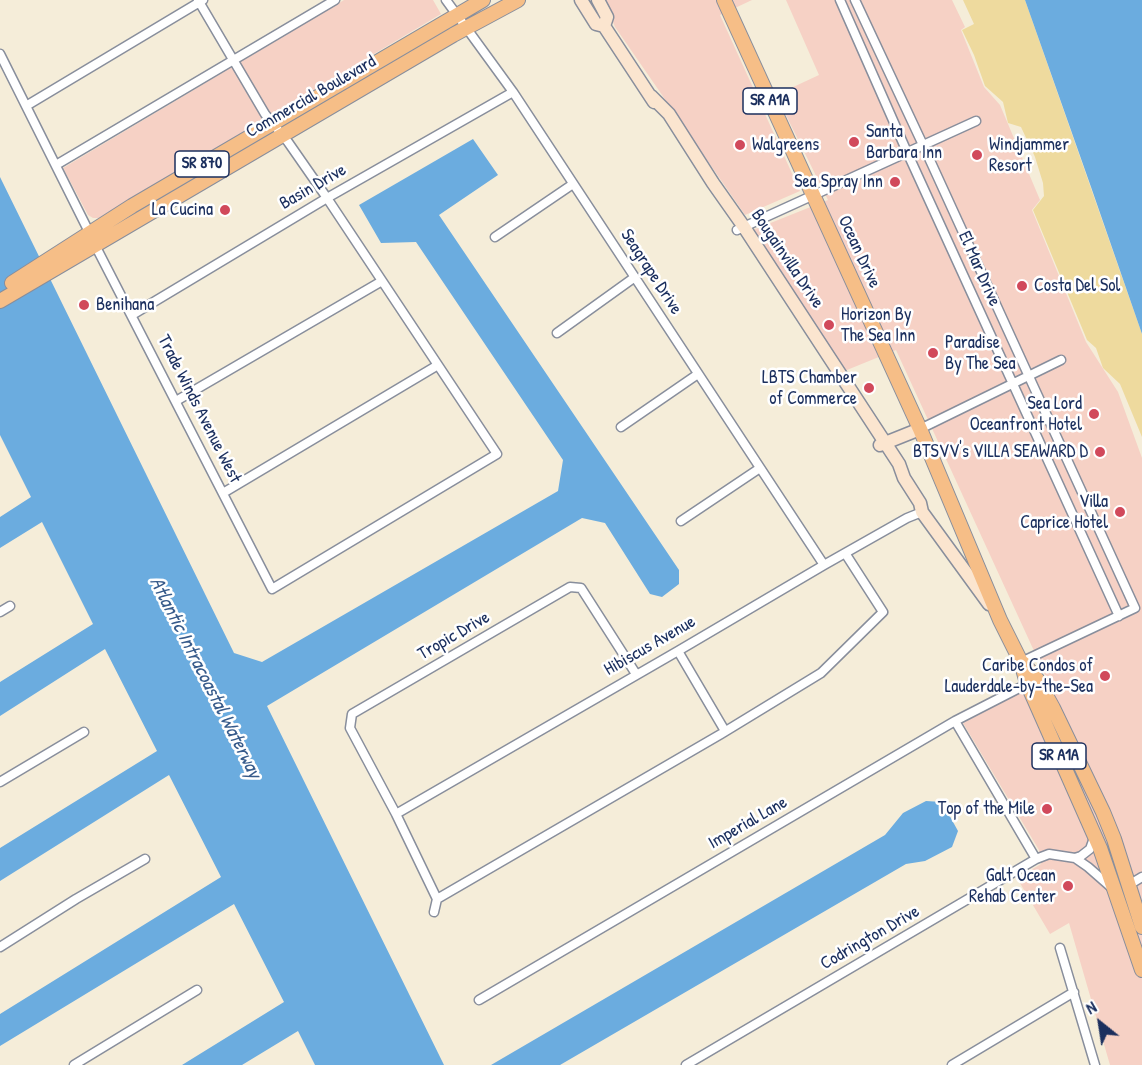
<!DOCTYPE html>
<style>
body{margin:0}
#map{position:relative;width:1142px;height:1065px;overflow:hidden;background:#f5edd9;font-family:"Patrick Hand",sans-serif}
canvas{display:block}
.north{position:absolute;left:1070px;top:993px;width:60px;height:60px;-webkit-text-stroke:4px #fff;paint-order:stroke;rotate:330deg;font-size:16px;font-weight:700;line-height:24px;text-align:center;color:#1b2f5e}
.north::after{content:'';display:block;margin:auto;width:21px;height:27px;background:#1b2f5e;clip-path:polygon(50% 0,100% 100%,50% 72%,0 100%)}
</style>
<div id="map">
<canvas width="1142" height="1065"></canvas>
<div class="north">N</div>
</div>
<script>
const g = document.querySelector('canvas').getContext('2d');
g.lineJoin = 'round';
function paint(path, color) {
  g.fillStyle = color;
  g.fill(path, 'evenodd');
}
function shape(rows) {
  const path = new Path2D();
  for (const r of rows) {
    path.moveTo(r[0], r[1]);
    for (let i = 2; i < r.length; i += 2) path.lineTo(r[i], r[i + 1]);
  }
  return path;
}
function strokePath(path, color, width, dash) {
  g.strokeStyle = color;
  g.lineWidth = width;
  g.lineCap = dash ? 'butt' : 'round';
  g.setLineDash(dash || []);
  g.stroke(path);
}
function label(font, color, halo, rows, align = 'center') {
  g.font = font + ' "Patrick Hand",sans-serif';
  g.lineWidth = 5;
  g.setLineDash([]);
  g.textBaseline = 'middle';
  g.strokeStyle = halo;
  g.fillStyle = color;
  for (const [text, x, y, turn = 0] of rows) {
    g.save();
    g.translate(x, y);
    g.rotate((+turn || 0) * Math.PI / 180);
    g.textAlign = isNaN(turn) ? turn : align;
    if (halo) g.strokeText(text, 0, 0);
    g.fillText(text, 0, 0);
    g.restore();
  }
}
const built = shape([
 [344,0,433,0,441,14,99,218,93,218,88,215,63,168],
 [604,0,752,0,720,15,800,191,745,215,615,27],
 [786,0,952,0,965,27,961,30,984,87,1000,105,1040,200,1032,210,1086,342,1118,392,1142,458,1142,1065,1110,1065,1069,923,1050,934,1017,878,1041,864,1039,850,963,723,1046,677,896,350,842,372,753,230,828,200,776,95,819,75]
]);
const sand = shape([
 [963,0,1025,0,1142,334,1142,437,1120,384,1103,368,1096,348,1087,340,1033,210,1044,196,1043,183,1035,157,1021,127,1008,123,1003,102,985,86,974,55,962,30,974,24]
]);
const water = shape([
 [1025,0,1142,0,1142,334,1091,187],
 [473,139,498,175,439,215,679,570,679,584,662,597,650,594,605,523,582,518,267,706,444,1065,315,1065,298,1031,242,1065,182,1065,284,1002,234,904,0,1046,0,1014,221,877,169,775,0,881,0,848,157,751,105,649,0,716,0,682,93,624,42,522,0,548,0,517,31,497,0,435,0,177,234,653,262,662,558,491,563,460,416,242,381,243,359,205],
 [926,801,942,802,958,831,952,847,925,861,906,864,560,1065,491,1065,885,835,903,813]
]);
const street = shape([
 [446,0,513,92,824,565],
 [840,0,907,152,1119,616],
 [855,0,923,145,1135,608,1021,662],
 [0,54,89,232],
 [26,106,203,0],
 [56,165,335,0],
 [737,230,976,121],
 [495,237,573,184],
 [95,245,272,589,497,454,327,198,288,142,265,114,198,0],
 [132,315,327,198,513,92],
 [557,333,635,277],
 [176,401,382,281],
 [621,427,698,374],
 [920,429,1061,360],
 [223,493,438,365],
 [681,521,760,468],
 [0,612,10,606],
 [678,651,725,731],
 [955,721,1036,859],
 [0,782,84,732],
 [396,814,678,651,824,565,907,518,922,512],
 [1075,858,1081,856,1090,849,1095,835],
 [1127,886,1142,877],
 [437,899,396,814,350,728,352,714,570,587,581,588,636,674],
 [434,912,437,899,721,734,821,673,883,612,845,553],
 [0,947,76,899,145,859],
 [1060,948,1095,1065],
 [479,1000,955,721,1031,682],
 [74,1065,197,990],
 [686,1065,1036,859,1049,854,1075,858,1088,867,1112,888],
 [952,1065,1074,992]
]);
const secondary = shape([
 [581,0,596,24,604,26],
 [598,0,607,17,604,26],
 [604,26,654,102],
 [651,96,669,114,713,183,744,227,899,464,904,478,920,503,922,512,989,604],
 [880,445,920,429]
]);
const primary = shape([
 [724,0,920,429,1000,620,1021,662,1027,683,1100,848,1142,970],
 [12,283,132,206,483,0],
 [0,301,453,35,518,0],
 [1023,663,1037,679,1053,708,1103,812,1114,839,1142,927]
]);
const markers = [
 [854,142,6,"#d1495b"],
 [740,145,6,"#d1495b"],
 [977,155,6,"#d1495b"],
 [895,182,6,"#d1495b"],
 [225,210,6,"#d1495b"],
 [1022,286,6,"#d1495b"],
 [84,305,6,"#d1495b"],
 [829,325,6,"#d1495b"],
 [933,353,6,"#d1495b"],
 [869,388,6,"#d1495b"],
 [1094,414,6,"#d1495b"],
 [1100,452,6,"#d1495b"],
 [1120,512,6,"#d1495b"],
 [1105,676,6,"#d1495b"],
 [1047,809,6,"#d1495b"],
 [1068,886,6,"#d1495b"]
];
const shields = [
 [770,101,54],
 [202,164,54],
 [1059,756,54]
];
const shieldNames = [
 ["SR A1A",770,101],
 ["SR 870",202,164],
 ["SR A1A",1059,756]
];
const streetNames = [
 ["Commercial Boulevard",311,97,-30],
 ["Basin Drive",313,187,-30],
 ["Ocean Drive",859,252,65],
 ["Bougainvilla Drive",787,259,56],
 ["El Mar Drive",979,269,66],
 ["Seagrape Drive",651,272,57],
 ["Trade Winds Avenue West",199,409,63],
 ["Tropic Drive",454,636,-30],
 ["Hibiscus Avenue",650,646,-30],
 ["Imperial Lane",748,823,-30],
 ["Codrington Drive",870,938,-30]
];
const poiNames = [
 ["Santa",866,132,"left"],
 ["Barbara Inn",866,153,"left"],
 ["Walgreens",752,145,"left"],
 ["Windjammer",989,145,"left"],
 ["Resort",989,166,"left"],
 ["Sea Spray Inn",883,182],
 ["La Cucina",213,210],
 ["Costa Del Sol",1034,286,"left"],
 ["Benihana",96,305,"left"],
 ["Horizon By",841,315,"left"],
 ["The Sea Inn",841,336,"left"],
 ["Paradise",945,343,"left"],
 ["By The Sea",945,364,"left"],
 ["LBTS Chamber",857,378],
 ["of Commerce",857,399],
 ["Sea Lord",1082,404],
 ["Oceanfront Hotel",1082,425],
 ["BTSVV's VILLA SEAWARD D",1088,452],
 ["Villa",1108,502],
 ["Caprice Hotel",1108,523],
 ["Caribe Condos of",1093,666],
 ["Lauderdale-by-the-Sea",1093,687],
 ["Top of the Mile",1035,809],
 ["Galt Ocean",1056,876],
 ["Rehab Center",1056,897]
];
const waterNames = [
 ["Atlantic Intracoastal Waterway",205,678,63]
];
paint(built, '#f6d1c5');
paint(sand, '#eeda9e');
paint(water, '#6bacdf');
strokePath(street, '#888e9c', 11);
strokePath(secondary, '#888e9c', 15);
strokePath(primary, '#888e9c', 16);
strokePath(street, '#fff', 8);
strokePath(secondary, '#fbe5cf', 12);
strokePath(primary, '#f6be87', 14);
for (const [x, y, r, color] of markers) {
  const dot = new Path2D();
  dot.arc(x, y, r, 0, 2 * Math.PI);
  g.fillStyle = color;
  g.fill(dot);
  strokePath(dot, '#fff', 2);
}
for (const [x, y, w] of shields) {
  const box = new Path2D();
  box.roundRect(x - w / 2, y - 13, w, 26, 4.5);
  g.fillStyle = '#fff';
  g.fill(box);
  strokePath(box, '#1b2f5e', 1.5);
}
label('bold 16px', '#1b2f5e', null, shieldNames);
label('18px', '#1b2f5e', '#fff', streetNames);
label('18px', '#1b2f5e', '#fff', poiNames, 'right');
label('italic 20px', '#375b8b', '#fff', waterNames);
</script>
